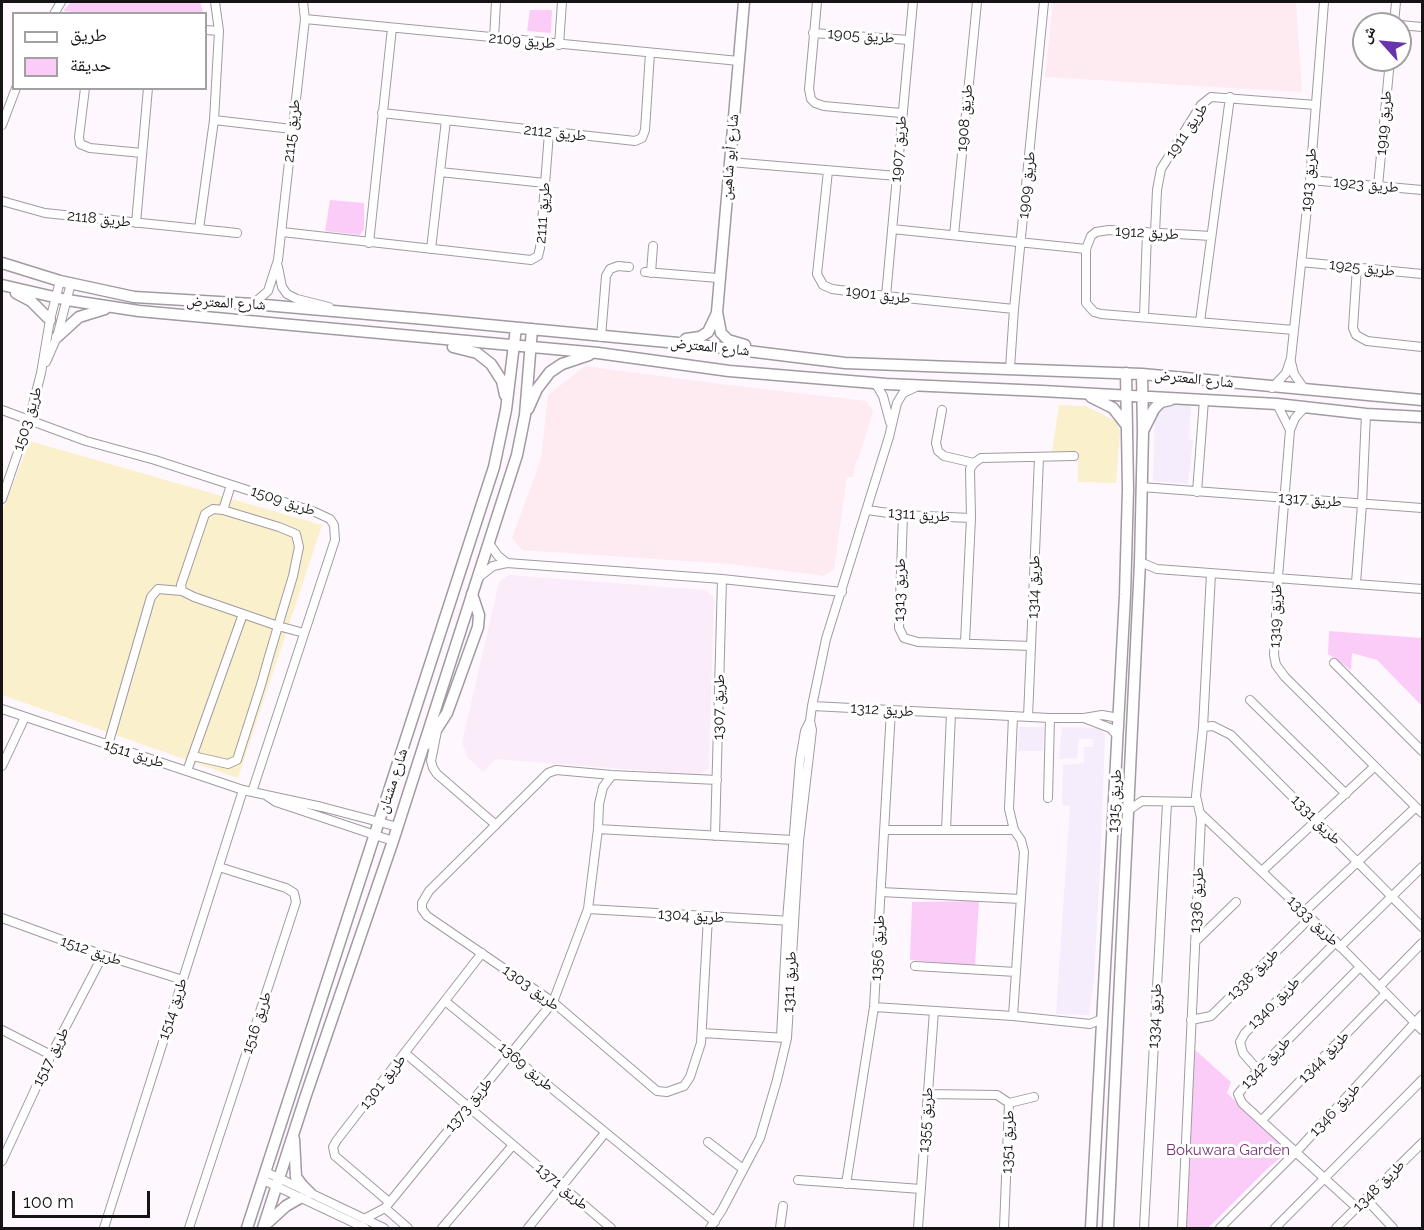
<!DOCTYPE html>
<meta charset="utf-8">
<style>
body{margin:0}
#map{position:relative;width:1424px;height:1230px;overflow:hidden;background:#fff7fe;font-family:Raleway,"Noto Naskh Arabic",sans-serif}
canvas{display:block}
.frame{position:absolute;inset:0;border:3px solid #161315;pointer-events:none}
.legend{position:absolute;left:12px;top:12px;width:195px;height:78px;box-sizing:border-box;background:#fff;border:2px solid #a2a1a1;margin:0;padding:8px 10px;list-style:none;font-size:18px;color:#161315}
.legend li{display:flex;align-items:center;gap:12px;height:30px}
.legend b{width:30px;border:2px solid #a2a1a1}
.north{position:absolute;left:1352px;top:12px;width:60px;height:60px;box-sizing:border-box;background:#fff;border:2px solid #a2a1a1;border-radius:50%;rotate:297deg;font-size:16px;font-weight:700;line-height:24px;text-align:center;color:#161315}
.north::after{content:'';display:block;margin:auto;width:21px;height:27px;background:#6a35ac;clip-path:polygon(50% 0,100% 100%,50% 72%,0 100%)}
.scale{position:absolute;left:12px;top:1191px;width:138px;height:27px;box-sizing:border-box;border:3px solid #161315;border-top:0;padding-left:8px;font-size:18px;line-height:21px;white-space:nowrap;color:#161315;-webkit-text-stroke:4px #fff;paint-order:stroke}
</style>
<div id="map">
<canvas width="1424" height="1230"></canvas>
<div class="frame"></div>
<ul class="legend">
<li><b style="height:8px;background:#fff"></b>طريق</li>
<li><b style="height:16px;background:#fbccf8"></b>حديقة</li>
</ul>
<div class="north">ش</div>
<div class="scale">100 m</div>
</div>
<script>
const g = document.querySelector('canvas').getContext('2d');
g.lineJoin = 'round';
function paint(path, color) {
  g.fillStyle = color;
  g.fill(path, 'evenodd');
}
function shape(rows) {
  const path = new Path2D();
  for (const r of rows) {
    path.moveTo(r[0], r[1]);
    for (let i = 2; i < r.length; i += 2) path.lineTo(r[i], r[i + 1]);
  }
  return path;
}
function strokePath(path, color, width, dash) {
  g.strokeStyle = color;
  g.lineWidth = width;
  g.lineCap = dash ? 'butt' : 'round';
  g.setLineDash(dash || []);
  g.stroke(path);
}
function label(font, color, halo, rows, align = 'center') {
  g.font = font + ' Raleway,"Noto Naskh Arabic",sans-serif';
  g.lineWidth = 6;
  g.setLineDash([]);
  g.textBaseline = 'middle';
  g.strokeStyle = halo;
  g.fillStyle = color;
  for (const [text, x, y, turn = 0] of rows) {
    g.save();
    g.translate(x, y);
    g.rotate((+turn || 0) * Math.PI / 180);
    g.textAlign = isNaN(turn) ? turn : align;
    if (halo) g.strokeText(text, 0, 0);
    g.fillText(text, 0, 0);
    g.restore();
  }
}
const commercial = shape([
 [1169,404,1191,406,1189,439,1193,440,1188,484,1153,481,1155,412,1162,405],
 [1019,727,1044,727,1043,751,1018,751],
 [1062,727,1101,728,1105,735,1100,868,1094,979,1089,1015,1056,1014,1070,806,1062,805,1063,765,1084,763,1084,747,1093,747,1093,739,1079,739,1077,758,1059,759]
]);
const built = shape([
 [508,575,706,590,714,598,709,768,699,775,496,759,483,772,467,757,462,742,499,582]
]);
const education = shape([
 [1053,2,1296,2,1302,92,1045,77],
 [585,366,704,382,866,401,873,411,858,461,856,461,853,477,847,477,834,569,824,576,731,564,522,550,512,538,541,459,548,395]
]);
const green = shape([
 [71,2,200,2,203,13,96,14,63,11],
 [530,10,552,10,551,33,527,31],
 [330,200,364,203,364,229,360,235,325,231],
 [1329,631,1422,638,1422,706,1377,660,1352,653,1351,670,1328,654],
 [979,901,975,966,910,960,912,902],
 [1193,1048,1231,1082,1227,1093,1288,1151,1267,1169,1208,1228,1184,1228]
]);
const sand = shape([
 [1059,405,1085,406,1116,421,1120,432,1116,483,1078,482,1078,452,1052,451],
 [30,441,322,525,238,778,2,695,2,512]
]);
const minor = shape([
 [817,2,809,89,811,99,815,103,824,106,901,113],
 [54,14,61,2],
 [305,19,739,61],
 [1394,24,1396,2],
 [1400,25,1422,27],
 [206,30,219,31],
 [813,33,909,40],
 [494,39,496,2],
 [559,45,562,2],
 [85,88,79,137,80,144,90,148,142,153],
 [382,113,635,141,642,138,645,130,650,53],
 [214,120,292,129],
 [2,125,16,88],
 [730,162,897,176],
 [828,171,817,274,823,285,832,289,886,296,1014,309],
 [440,172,545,183],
 [1310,180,1422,190],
 [1378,186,1390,60],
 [2,201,45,213,237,233],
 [136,223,148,88],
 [199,229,214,120,219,31,215,2],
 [892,229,1086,249],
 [282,232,531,260,538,256,540,248,549,133],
 [1155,233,1157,190,1161,169,1201,105,1211,97,1316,105],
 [954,235,977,2],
 [1211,236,1109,230,1096,232,1091,236,1086,249,1086,303,1094,312,1101,314,1294,330],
 [369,243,392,28],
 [431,249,446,120],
 [1301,262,1422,274],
 [278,267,282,287,287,294,297,299,329,307],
 [1357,267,1353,328,1356,335,1367,341,1422,347],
 [645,272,718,278],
 [651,273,653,246],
 [886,296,913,2],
 [253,304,268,291,278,260,305,19,303,2],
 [1144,317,1147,232],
 [1200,322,1230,97],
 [601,337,606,276,610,269,618,266,629,267],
 [46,362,57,337,71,283],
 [1291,362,1294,374,1305,390],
 [1010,368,1014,309,1044,2],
 [876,384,883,396,890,422],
 [1272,388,1286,373,1291,358,1310,180,1324,2],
 [1277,404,1290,430],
 [1305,407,1295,418,1290,430,1278,577,1274,655,1276,665,1285,677,1422,813],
 [2,410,86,441,155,460,315,512,330,519,334,525,335,540,252,792],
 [942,410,936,443,938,451,944,456,974,463],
 [974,463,981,458,1074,456],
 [1141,487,1422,508],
 [1197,492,1204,400],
 [2,499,29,420,41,373,50,320,60,281],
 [223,510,231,485],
 [867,510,903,515,971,518],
 [903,515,899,628,904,638,918,642,1031,646],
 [489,543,498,556,507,563],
 [1140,562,1157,569,1422,589],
 [479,577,493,566,507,563,722,579,842,592],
 [1356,583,1362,504,1366,414],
 [965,642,971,518,970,469,974,463],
 [1334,663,1422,751],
 [1250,700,1346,794],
 [812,706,1050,718,1084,718,1102,715,1119,718],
 [2,709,243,790,322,807,398,827],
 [1028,717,1039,458],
 [1084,718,1110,728,1118,736],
 [1203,727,1213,726,1231,735,1422,927],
 [437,731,431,761,433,768,437,774,496,825],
 [108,745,151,597,158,589,182,591],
 [193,756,228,764,237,760,261,685,268,660,278,626,293,576,299,547,296,534,279,527,223,510,213,509,205,514,184,576,181,585,182,591,194,597,278,626,304,633],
 [2,766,25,717],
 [187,771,243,614],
 [267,796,276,802,393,841],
 [1048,798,1050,718],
 [1129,810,1142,801,1197,802],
 [1201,814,1336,942,1422,1030],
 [598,829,793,840],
 [885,830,1014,830],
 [946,830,951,713],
 [715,836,722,579],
 [1262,871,1374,767],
 [881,892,1021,899],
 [588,909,791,921],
 [1304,912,1416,807],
 [708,917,701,1043,690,1077,684,1086,667,1092,657,1091,553,1002,427,916,422,909,422,903,429,891,548,773,556,770,612,775,717,780],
 [2,918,103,955,183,980],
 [1195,942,1236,902],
 [1340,947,1422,867],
 [915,966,1016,972],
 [1380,986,1422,943],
 [445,1001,715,1222],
 [874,1007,1013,1016,1090,1024,1102,1019],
 [1013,1016,1024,852,1021,840,1014,830,1009,809,1013,716],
 [1191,1020,1211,1016,1310,918],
 [2,1030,51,1055],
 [702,1033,786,1038],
 [781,1037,787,920,800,760,805,731,810,721],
 [405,1053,611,1228],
 [1258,1070,1243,1053,1240,1042,1245,1033,1336,942],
 [928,1094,997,1095,1009,1103,1004,1228],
 [1009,1103,1034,1097],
 [1262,1120,1386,993],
 [708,1142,743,1169],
 [2,1161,51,1055,103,955],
 [266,1172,384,1228],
 [263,1180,365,1228],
 [798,1180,921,1189],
 [846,1184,874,1007,891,710],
 [1366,1199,1393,1228],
 [389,1202,335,1156,333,1147,337,1140,482,953],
 [385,1208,553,1002,588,909,598,829,599,804,603,787,612,775],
 [385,1208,408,1228],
 [1357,1208,1242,1103,1238,1094,1258,1070,1360,967],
 [364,1219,385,1208],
 [104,1228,243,790],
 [189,1228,296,902,294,893,286,888,219,867],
 [442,1228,513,1145],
 [528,1228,605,1133],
 [710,1228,722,1210,760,1138,777,1080,787,1038,799,841,812,730,810,721,812,706,826,639,889,437,897,403,903,393,916,387],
 [780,1228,783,1206],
 [918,1228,934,1011],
 [1144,1228,1167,803],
 [1182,1228,1201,818,1196,796,1203,727,1211,573],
 [1220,1228,1297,1151,1422,1015],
 [1275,1228,1422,1080],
 [1336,1228,1422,1143]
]);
const tertiary = shape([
 [744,2,717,312,721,333,728,340,745,345],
 [2,263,60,281,134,297,253,304,425,319,699,345,845,363,1142,374,1422,400],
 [2,285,67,300,139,311,598,353,729,371,886,384,1042,391,1277,404,1366,414,1422,417],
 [16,293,31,301,50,320],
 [57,337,79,317,105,309],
 [686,339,700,337,708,332,717,313],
 [453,347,477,353,491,364,502,381,505,395],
 [1091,397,1113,408,1127,426],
 [528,409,537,389,550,372,562,364,589,355],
 [1144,429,1154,409,1161,402,1170,400],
 [427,744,447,713,478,627,479,615,472,594],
 [294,1139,296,1177,302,1185,310,1193],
 [264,1226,286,1206,300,1198],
 [247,1228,494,467,506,410,516,328],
 [263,1228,306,1095,393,841,517,455,525,415,532,329],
 [1091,1228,1125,595,1128,489,1126,373],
 [1108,1228,1140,562,1143,432,1142,374]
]);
const streetNames = [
 ["طريق 1905",861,36,4],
 ["طريق 2109",522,41,5],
 ["طريق 1908",965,118,-85],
 ["طريق 1919",1384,123,-85],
 ["طريق 2115",292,131,-84],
 ["طريق 1911",1187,131,-56],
 ["طريق 2112",555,133,6],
 ["طريق 1907",899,149,-85],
 ["شارع أبو شاهين",730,157,-85],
 ["طريق 1913",1309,180,-85],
 ["طريق 1909",1027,185,-84],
 ["طريق 1923",1366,185,5],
 ["طريق 2111",543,213,-86],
 ["طريق 2118",99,219,6],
 ["طريق 1912",1147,233,3],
 ["طريق 1925",1362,268,6],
 ["طريق 1901",878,295,7],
 ["شارع المعترض",226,303,3],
 ["شارع المعترض",710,347,6],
 ["شارع المعترض",1194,379,6],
 ["طريق 1503",28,419,-73],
 ["طريق 1317",1310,500,4],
 ["طريق 1509",283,501,18],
 ["طريق 1311",919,515,4],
 ["طريق 1314",1034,587,-88],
 ["طريق 1313",900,590,-89],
 ["طريق 1319",1276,616,-88],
 ["طريق 1307",719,707,-89],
 ["طريق 1312",882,710,3],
 ["طريق 1511",134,754,18],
 ["شارع مشتان",393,781,-72],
 ["طريق 1315",1115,801,-87],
 ["طريق 1331",1316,820,45],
 ["طريق 1336",1197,900,-87],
 ["طريق 1304",691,916,3],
 ["طريق 1333",1313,921,44],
 ["طريق 1356",878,948,-87],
 ["طريق 1512",91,951,19],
 ["طريق 1338",1253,974,-45],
 ["طريق 1311",790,982,-87],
 ["طريق 1303",531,988,36],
 ["طريق 1340",1274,1003,-45],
 ["طريق 1514",173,1009,-72],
 ["طريق 1334",1155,1016,-87],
 ["طريق 1516",257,1023,-72],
 ["طريق 1517",51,1057,-64],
 ["طريق 1344",1324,1057,-46],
 ["طريق 1342",1266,1063,-47],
 ["طريق 1369",526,1067,40],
 ["طريق 1301",383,1082,-52],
 ["طريق 1373",469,1105,-51],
 ["طريق 1346",1335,1110,-47],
 ["طريق 1355",926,1120,-86],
 ["طريق 1351",1008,1142,-88],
 ["طريق 1348",1379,1186,-45],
 ["طريق 1371",562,1187,40]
];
const parkNames = [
 ["Bokuwara Garden",1228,1150]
];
paint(commercial, '#f5ecfc');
paint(built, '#fbecfa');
paint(education, '#feeaf1');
paint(green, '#fbccf8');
paint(sand, '#faf0cb');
strokePath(minor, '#a29aa2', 10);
strokePath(tertiary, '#a29aa2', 13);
strokePath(minor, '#fff', 8);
strokePath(tertiary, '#fff', 10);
label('15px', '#161315', '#fff', streetNames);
label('15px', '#763075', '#fff', parkNames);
</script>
